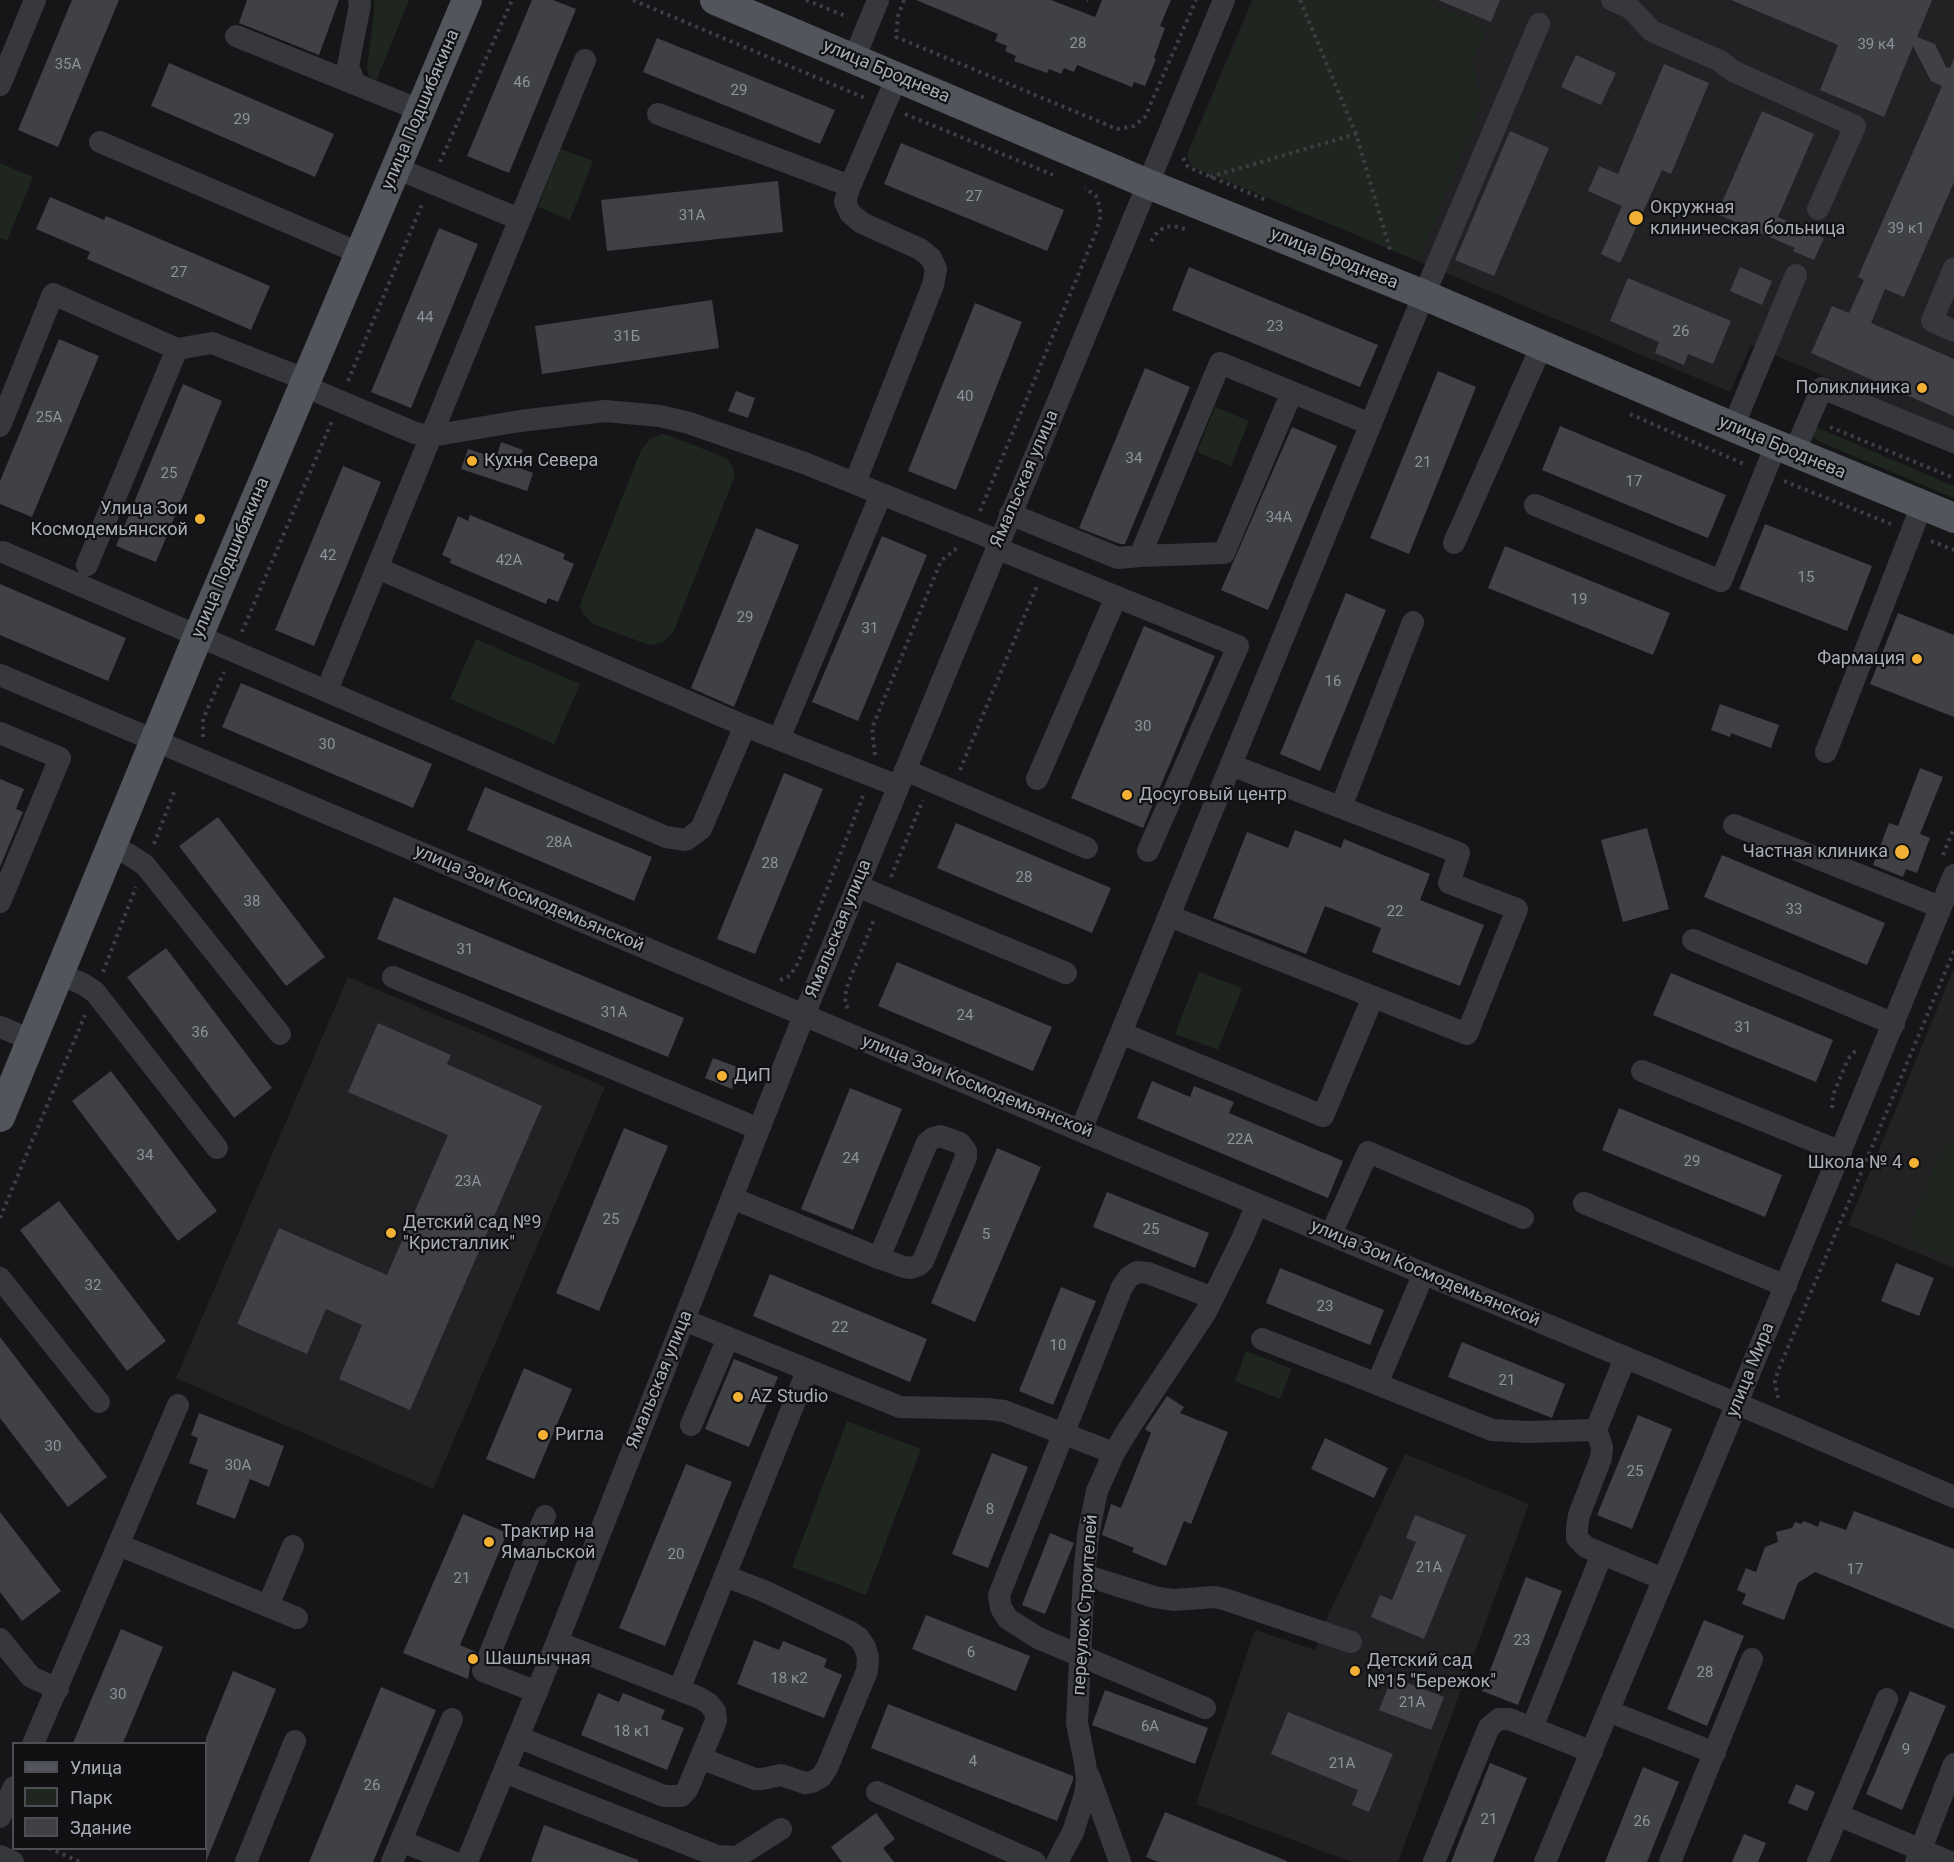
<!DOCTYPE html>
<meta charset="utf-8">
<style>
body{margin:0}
#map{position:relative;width:1954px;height:1862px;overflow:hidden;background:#161618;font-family:Roboto,sans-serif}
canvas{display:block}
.legend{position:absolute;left:12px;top:1742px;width:195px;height:108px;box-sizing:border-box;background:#111113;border:2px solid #4d4f55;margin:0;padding:8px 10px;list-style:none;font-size:18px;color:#a8adb8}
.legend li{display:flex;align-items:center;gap:12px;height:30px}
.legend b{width:30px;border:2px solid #4d4f55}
</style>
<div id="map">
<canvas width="1954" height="1862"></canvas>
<ul class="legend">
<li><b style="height:8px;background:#53555c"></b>Улица</li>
<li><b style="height:16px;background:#1e261f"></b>Парк</li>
<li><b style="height:16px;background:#404145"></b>Здание</li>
</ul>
</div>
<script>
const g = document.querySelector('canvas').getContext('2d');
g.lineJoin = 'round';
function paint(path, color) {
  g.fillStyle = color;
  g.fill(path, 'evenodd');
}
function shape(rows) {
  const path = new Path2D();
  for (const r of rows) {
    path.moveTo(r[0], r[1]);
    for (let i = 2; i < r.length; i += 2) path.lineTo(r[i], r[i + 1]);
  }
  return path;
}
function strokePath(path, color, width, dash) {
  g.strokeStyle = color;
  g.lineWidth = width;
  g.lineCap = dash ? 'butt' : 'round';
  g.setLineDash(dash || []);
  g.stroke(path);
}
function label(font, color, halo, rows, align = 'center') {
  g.font = font + ' Roboto,sans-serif';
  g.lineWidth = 4.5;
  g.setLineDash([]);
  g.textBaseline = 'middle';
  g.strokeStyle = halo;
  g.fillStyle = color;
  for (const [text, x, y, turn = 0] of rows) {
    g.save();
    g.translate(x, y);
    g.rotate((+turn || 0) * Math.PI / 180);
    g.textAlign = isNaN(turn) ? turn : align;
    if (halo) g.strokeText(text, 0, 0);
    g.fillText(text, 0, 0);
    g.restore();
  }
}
const built = shape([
 [1252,0,1954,0,1954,431,1751,345,1730,392,1191,166,1187,154],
 [1954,968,1954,1268,1848,1225],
 [348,977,605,1087,433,1489,176,1378],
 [1405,1454,1529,1504,1398,1862,1352,1862,1196,1804,1255,1630,1315,1650,1326,1620]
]);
const green = shape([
 [374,0,409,0,376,81,369,76,367,69,374,13],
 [1255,0,1422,0,1487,26,1473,60,1481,104,1421,255,1414,259,1193,166,1188,154],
 [561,149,593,161,570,220,538,207],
 [0,163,33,177,7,241,0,238],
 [1215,407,1249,421,1231,466,1197,452],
 [1814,426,1954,486,1954,498,1818,441,1813,436],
 [662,434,668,435,726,458,734,469,734,478,673,633,662,643,649,645,593,624,583,614,580,607,584,594,641,450,651,438],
 [476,639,580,684,554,744,450,699],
 [1199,972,1242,988,1218,1050,1175,1034],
 [1954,1142,1954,1261,1918,1246,1911,1238,1910,1228,1941,1150,1949,1143],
 [1246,1351,1292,1369,1280,1399,1235,1381],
 [847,1421,921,1449,866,1595,792,1567]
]);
const building = shape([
 [72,0,119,0,58,147,18,130],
 [247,0,339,0,319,55,239,23],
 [532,0,553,0,576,9,509,173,467,156],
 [916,0,1051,0,1095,17,1102,0,1171,0,1160,26,1165,28,1154,58,1156,59,1145,86,1134,82,1132,87,1077,65,1074,72,1064,68,1061,74,1049,69,1047,73,1014,61,1016,56,1005,51,1007,46,995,41,998,34],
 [1438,0,1500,0,1491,22],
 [1731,0,1932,0,1917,37,1935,44,1946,67,1950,68,1954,58,1954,182,1904,297,1885,289,1871,323,1954,359,1954,416,1811,353,1832,306,1849,313,1864,280,1858,277,1942,86,1931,81,1913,46,1884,117,1820,90,1838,45],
 [657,38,835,110,820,144,643,72],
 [1576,55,1616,73,1601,105,1561,87],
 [169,63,334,134,315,177,151,106],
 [1664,64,1709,83,1671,174,1662,170,1620,263,1601,254,1622,206,1588,191,1599,166,1618,174],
 [1762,111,1814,134,1778,217,1824,238,1814,260,1793,251,1795,248,1717,214],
 [1510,131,1549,148,1494,276,1455,260],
 [901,143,1064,210,1047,251,884,184],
 [778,181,783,232,607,251,601,200],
 [50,197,104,220,106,216,270,286,251,330,87,259,90,252,36,229],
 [439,228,478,244,411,408,371,392],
 [1189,267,1378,345,1360,387,1172,310],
 [1740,267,1772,281,1762,305,1730,291],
 [1628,278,1731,321,1713,364,1688,354,1684,365,1655,353,1659,342,1610,321],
 [712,300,719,348,542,374,535,326],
 [975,303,1022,322,956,490,908,471],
 [59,339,99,356,32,517,0,504,0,481],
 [1145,368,1190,387,1125,544,1120,544,1079,528],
 [1438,371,1476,387,1409,554,1370,538],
 [183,384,222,401,156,562,116,546],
 [736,391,755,398,748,418,728,411],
 [1560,426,1726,495,1708,538,1542,470],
 [1292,427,1337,446,1268,610,1221,590],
 [501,442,523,450,517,467,533,473,527,491,461,469,468,449,496,458],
 [343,466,381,482,314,646,275,630],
 [470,515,565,554,563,559,574,564,558,602,548,598,546,604,450,563,451,559,442,555,458,516,468,521],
 [1765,524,1872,566,1847,631,1739,589],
 [756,528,799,545,734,707,691,688],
 [882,536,927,555,858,721,812,702],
 [1505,546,1670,613,1653,655,1488,588],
 [0,584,126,638,108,681,0,635],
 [1346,593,1386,610,1320,771,1280,754],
 [1898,613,1954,635,1954,717,1870,684],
 [1144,626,1215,656,1143,828,1071,798],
 [241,683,432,764,413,808,222,727],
 [1720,704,1779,725,1771,748,1731,733,1730,737,1711,730],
 [1920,768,1943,777,1920,834,1930,838,1917,873,1906,869,1903,877,1873,865,1889,823,1898,826],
 [784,773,823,789,755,954,717,939],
 [0,779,24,789,16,809,23,812,0,867],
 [485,787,652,857,634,901,467,830],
 [218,817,325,957,286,986,179,846],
 [956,823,1111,888,1092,933,937,868],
 [1647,828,1669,909,1623,922,1601,840],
 [1295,830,1341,848,1344,839,1430,874,1420,900,1484,925,1460,986,1372,952,1381,928,1325,906,1306,954,1213,918,1247,832,1288,848],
 [1722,855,1885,923,1867,965,1704,897],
 [394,897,684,1018,668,1057,377,939],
 [166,948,272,1088,234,1118,127,977],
 [897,962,1052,1027,1033,1071,878,1006],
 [1671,973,1833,1040,1816,1082,1653,1015],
 [378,1023,451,1055,447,1064,542,1106,410,1410,339,1379,362,1325,326,1309,307,1354,237,1324,279,1228,387,1275,448,1135,348,1092],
 [713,1058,740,1068,732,1089,705,1078],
 [111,1071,217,1211,178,1241,72,1101],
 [1152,1081,1190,1097,1194,1086,1234,1102,1229,1113,1343,1161,1328,1198,1137,1118],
 [850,1088,902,1109,853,1230,801,1209],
 [1619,1108,1782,1175,1765,1217,1602,1150],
 [624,1128,668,1146,599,1311,556,1293],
 [997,1148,1041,1167,975,1322,931,1303],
 [1107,1192,1209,1233,1195,1268,1093,1227],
 [59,1201,166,1341,127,1371,20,1230],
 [1896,1263,1934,1278,1919,1316,1881,1301],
 [1280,1268,1384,1310,1370,1345,1266,1303],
 [770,1274,927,1339,910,1382,753,1316],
 [1061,1287,1096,1301,1053,1405,1019,1391],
 [0,1337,107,1477,68,1507,0,1418],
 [1462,1342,1565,1384,1552,1418,1448,1377],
 [734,1359,778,1377,749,1447,705,1429],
 [524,1368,572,1389,534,1479,486,1459],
 [1167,1396,1184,1407,1180,1413,1228,1432,1191,1524,1184,1521,1166,1566,1132,1552,1134,1548,1102,1535,1111,1504,1121,1508,1151,1433,1145,1429],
 [199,1413,284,1446,269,1487,250,1479,235,1519,196,1504,208,1470,189,1463,198,1438,191,1435],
 [1638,1415,1672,1429,1632,1529,1597,1515],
 [1325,1438,1388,1468,1374,1498,1311,1469],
 [992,1453,1028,1467,988,1568,952,1554],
 [686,1464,732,1482,665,1646,619,1628],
 [1854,1511,1954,1549,1954,1629,1815,1572,1798,1583,1784,1620,1742,1604,1746,1594,1737,1590,1746,1568,1756,1572,1765,1547,1778,1542,1776,1532,1792,1528,1795,1522,1801,1524,1804,1521,1818,1527,1820,1521,1846,1530],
 [0,1512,61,1591,22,1621,0,1592],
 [463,1514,507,1533,460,1645,476,1652,470,1666,468,1679,403,1653],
 [1415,1515,1466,1535,1424,1639,1371,1617,1380,1595,1392,1600,1416,1542,1406,1538],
 [1050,1533,1074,1543,1045,1614,1022,1605],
 [1526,1577,1562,1591,1518,1705,1482,1691],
 [926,1615,1030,1656,1016,1691,912,1649],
 [1704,1620,1744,1636,1707,1726,1667,1709],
 [121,1629,163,1647,123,1743,73,1743],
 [754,1640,779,1650,783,1641,827,1659,824,1667,842,1675,824,1718,737,1684],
 [233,1671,276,1689,206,1862,206,1738],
 [1392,1677,1444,1697,1431,1730,1379,1710],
 [381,1687,436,1710,373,1862,309,1862],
 [1105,1690,1208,1728,1195,1764,1092,1725],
 [1910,1691,1946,1706,1902,1810,1866,1794],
 [598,1693,619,1702,623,1693,665,1710,661,1719,684,1728,667,1770,581,1735],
 [888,1704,1073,1776,1073,1780,1057,1821,871,1748],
 [1288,1712,1393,1754,1369,1812,1352,1805,1358,1790,1271,1754],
 [1490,1763,1527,1778,1493,1862,1451,1862],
 [1643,1767,1679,1782,1647,1862,1605,1862],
 [1796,1784,1815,1792,1807,1811,1788,1803],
 [1165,1812,1287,1861,1287,1862,1158,1862,1146,1857],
 [876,1813,895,1839,883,1848,894,1862,842,1862,831,1847],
 [544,1825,638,1860,638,1862,531,1862],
 [1744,1834,1766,1843,1758,1862,1732,1862]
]);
const path = shape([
 [633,0,865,98],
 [806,0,848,17],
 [904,0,898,16,896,37,1117,129,1134,126,1145,117,1196,0],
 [1087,0,1088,0],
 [1300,0,1356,134,1391,253],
 [905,114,1053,175],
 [1183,158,1188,167,1268,201],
 [440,162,512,0],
 [1210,177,1356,134],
 [1151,241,1158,231,1166,227,1173,226,1185,229],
 [348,381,423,202],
 [1630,414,1746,465],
 [1830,427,1954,478],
 [1784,481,1891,524],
 [980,511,1096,232,1100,218,1100,208,1096,196,1085,188],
 [1931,541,1954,550],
 [242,632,332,421],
 [203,737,203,719,224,672],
 [875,755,872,728,941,561,958,547],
 [960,770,1037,586],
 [154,844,174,792],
 [1943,855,1954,828],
 [891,877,923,800],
 [103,972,136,887],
 [780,980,790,976,798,963,863,796],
 [848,1008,845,1004,846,989,875,917],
 [1832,1108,1833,1095,1848,1059,1858,1048],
 [0,1218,85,1015],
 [1778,1398,1775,1382,1778,1371,1954,951],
 [49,1848,80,1862]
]);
const minor = shape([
 [359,0,360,5,348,66,355,84,420,110],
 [1612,0,1630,8,1652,31,1720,61,1733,71,1855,126,1818,209],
 [236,36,355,84],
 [854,59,878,0],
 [0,85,35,0],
 [658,114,850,186],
 [100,142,359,253],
 [396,168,519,219],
 [1954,268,1932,321,1954,331],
 [304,386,415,433,431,436,520,421,605,411,660,416,689,423,804,463,999,541],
 [0,426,53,294,177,349,212,343,307,380],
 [1733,427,1796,275],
 [1794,453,1822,388,1954,442],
 [855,483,933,285,936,269,931,258,920,249,862,223,850,213,845,202,850,186,897,77],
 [1535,505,1721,581,1776,445],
 [1010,514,1118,558,1140,556,1220,363,1370,424],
 [1454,543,1542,345],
 [996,548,1238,646,1148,851],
 [3,552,666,837,686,840,701,829,745,726,898,786],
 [1140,556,1224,553,1292,392],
 [87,565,177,349],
 [377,568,585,60],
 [0,675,858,1038,1778,1421,1954,1497],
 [327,690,377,568,745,726],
 [0,733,60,758,0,902],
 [779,739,881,494],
 [1826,752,1922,505],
 [905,770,1087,848],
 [1037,779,1116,597],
 [1341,807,1413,622],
 [1734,825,1940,907],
 [110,847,128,854,145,865,280,1034],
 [857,886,1066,973],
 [1169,916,1467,1034,1517,909,1449,883,1459,853,1231,765],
 [1693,940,1894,1024],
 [59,974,83,984,95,992,217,1148],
 [393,977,759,1129],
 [0,1027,32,1040],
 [1121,1033,1323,1116,1373,997],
 [1642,1071,1841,1152],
 [1081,1130,1413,321,1539,24],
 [732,1198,879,1258,927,1143,933,1138,940,1136,960,1143,966,1151,966,1157,923,1261,919,1265,911,1268,904,1267,879,1258],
 [1584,1203,1786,1286],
 [1331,1234,1368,1152,1523,1218],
 [1424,1273,1377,1384,1492,1430,1527,1432,1596,1430,1625,1358],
 [0,1278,99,1402],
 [684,1320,900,1407,988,1409,1004,1411,1114,1453],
 [1262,1339,1377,1384],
 [691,1425,728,1338],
 [1596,1430,1602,1447,1601,1458,1579,1515,1577,1527,1577,1538,1586,1547,1663,1579],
 [119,1545,297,1618],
 [1084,1575,1154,1597,1173,1600,1215,1597,1227,1600,1351,1642],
 [268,1606,293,1546],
 [0,1639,31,1677,58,1689],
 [679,1690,807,1371],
 [537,1692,483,1671,545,1516],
 [1205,1708,1038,1638,1008,1619,1001,1608,999,1595,1122,1287,1129,1277,1137,1272,1148,1273,1213,1298],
 [1608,1711,1715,1753],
 [518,1737,664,1796,681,1796,687,1790,716,1721,715,1711,708,1703,700,1698,557,1642],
 [33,1744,178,1405],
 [1592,1752,1532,1728,1602,1554],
 [700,1758,755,1779,762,1779,781,1775,805,1783,812,1782,821,1777,827,1768,867,1671,868,1658,865,1647,859,1638,850,1632,764,1591,725,1576],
 [504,1772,717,1856,737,1857,781,1829],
 [1089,1776,1120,1862],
 [877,1792,1035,1862],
 [1838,1815,1950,1862],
 [0,1817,14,1787],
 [401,1841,453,1862],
 [0,1856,13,1862],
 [246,1862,295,1741],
 [392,1862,452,1719],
 [467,1862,557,1642,804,1015,1224,0],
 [1057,1862,1073,1832,1085,1795,1087,1780,1085,1763,1077,1723,1084,1575,1088,1535,1097,1491,1114,1453,1129,1428,1206,1312,1243,1237,1257,1204],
 [1434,1862,1489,1727,1499,1719,1509,1719,1532,1728],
 [1545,1862,1721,1442,1954,875],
 [1670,1862,1752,1659],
 [1818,1862,1887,1699],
 [1916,1862,1954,1764]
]);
const major = shape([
 [715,0,1148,184,1424,295,1733,427,1954,518],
 [0,1117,198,636,467,0]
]);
const markers = [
 [1636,218,8,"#f2b134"],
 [1922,388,6,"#f2b134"],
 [472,461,6,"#f2b134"],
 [200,519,6,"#f2b134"],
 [1917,659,6,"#f2b134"],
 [1127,795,6,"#f2b134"],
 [1902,852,8,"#f2b134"],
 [722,1076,6,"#f2b134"],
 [1914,1163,6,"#f2b134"],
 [391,1233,6,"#f2b134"],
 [738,1397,6,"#f2b134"],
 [543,1435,6,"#f2b134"],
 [489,1542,6,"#f2b134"],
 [473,1659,6,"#f2b134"],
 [1355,1671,6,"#f2b134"]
];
const numberNames = [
 ["28",1078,44],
 ["39 к4",1876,45],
 ["35А",68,65],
 ["46",522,83],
 ["29",739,91],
 ["29",242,120],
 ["27",974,197],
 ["31А",692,216],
 ["39 к1",1906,229],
 ["27",179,273],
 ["44",425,318],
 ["23",1275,327],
 ["26",1681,332],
 ["31Б",627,337],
 ["40",965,397],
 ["25А",49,418],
 ["34",1134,459],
 ["21",1423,463],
 ["25",169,474],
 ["17",1634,482],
 ["34А",1279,518],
 ["42",328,556],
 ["42А",509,561],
 ["15",1806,578],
 ["19",1579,600],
 ["29",745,618],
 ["31",870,629],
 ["16",1333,682],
 ["30",1143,727],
 ["30",327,745],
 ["28А",559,843],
 ["28",770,864],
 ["28",1024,878],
 ["38",252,902],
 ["33",1794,910],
 ["22",1395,912],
 ["31",465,950],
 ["31А",614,1013],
 ["24",965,1016],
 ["31",1743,1028],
 ["36",200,1033],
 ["22А",1240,1140],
 ["34",145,1156],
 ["24",851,1159],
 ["29",1692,1162],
 ["23А",468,1182],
 ["25",611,1220],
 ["25",1151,1230],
 ["5",986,1235],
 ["32",93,1286],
 ["23",1325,1307],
 ["22",840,1328],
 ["10",1058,1346],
 ["21",1507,1381],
 ["30",53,1447],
 ["30А",238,1466],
 ["25",1635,1472],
 ["8",990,1510],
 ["20",676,1555],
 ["21А",1429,1568],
 ["17",1855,1570],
 ["21",462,1579],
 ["23",1522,1641],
 ["6",971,1653],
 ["28",1705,1673],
 ["18 к2",789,1679],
 ["30",118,1695],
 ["21А",1412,1703],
 ["6А",1150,1727],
 ["18 к1",632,1732],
 ["9",1906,1750],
 ["4",973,1762],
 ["21А",1342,1764],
 ["26",372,1786],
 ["21",1489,1820],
 ["26",1642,1822]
];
const streetNames = [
 ["улица Броднева",886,72,23],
 ["улица Подшибякина",421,110,-67],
 ["улица Броднева",1334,259,22],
 ["улица Броднева",1782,448,23],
 ["Ямальская улица",1025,479,-67],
 ["улица Подшибякина",231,558,-67],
 ["улица Зои Космодемьянской",529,899,23],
 ["Ямальская улица",839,929,-68],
 ["улица Зои Космодемьянской",977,1087,22],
 ["улица Зои Космодемьянской",1425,1274,23],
 ["улица Мира",1751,1370,-68],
 ["Ямальская улица",660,1380,-68],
 ["переулок Строителей",1086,1605,-86]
];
const poiNames = [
 ["Окружная",1650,208],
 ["клиническая больница",1650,229],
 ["Поликлиника",1910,388,"right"],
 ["Кухня Севера",484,461],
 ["Улица Зои",188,509,"right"],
 ["Космодемьянской",188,530,"right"],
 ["Фармация",1905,659,"right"],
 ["Досуговый центр",1139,795],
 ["Частная клиника",1888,852,"right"],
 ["ДиП",734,1076],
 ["Школа № 4",1902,1163,"right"],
 ["Детский сад №9",403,1223],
 ["\"Кристаллик\"",403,1244],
 ["AZ Studio",750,1397],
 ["Ригла",555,1435],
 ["Трактир на",501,1532],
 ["Ямальской",501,1553],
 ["Шашлычная",485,1659],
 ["Детский сад",1367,1661],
 ["№15 \"Бережок\"",1367,1682]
];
paint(built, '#222225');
paint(green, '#1e261f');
paint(building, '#404145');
strokePath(path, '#3d3f44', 4, [3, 4.5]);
strokePath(minor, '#37383d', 22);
strokePath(major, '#53555c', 30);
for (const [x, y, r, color] of markers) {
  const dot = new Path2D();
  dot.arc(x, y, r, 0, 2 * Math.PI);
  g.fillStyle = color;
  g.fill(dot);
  strokePath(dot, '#111113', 2);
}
label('15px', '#8e929b', null, numberNames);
label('18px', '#a8adb8', '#111113', streetNames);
label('18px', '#a8adb8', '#111113', poiNames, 'left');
</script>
